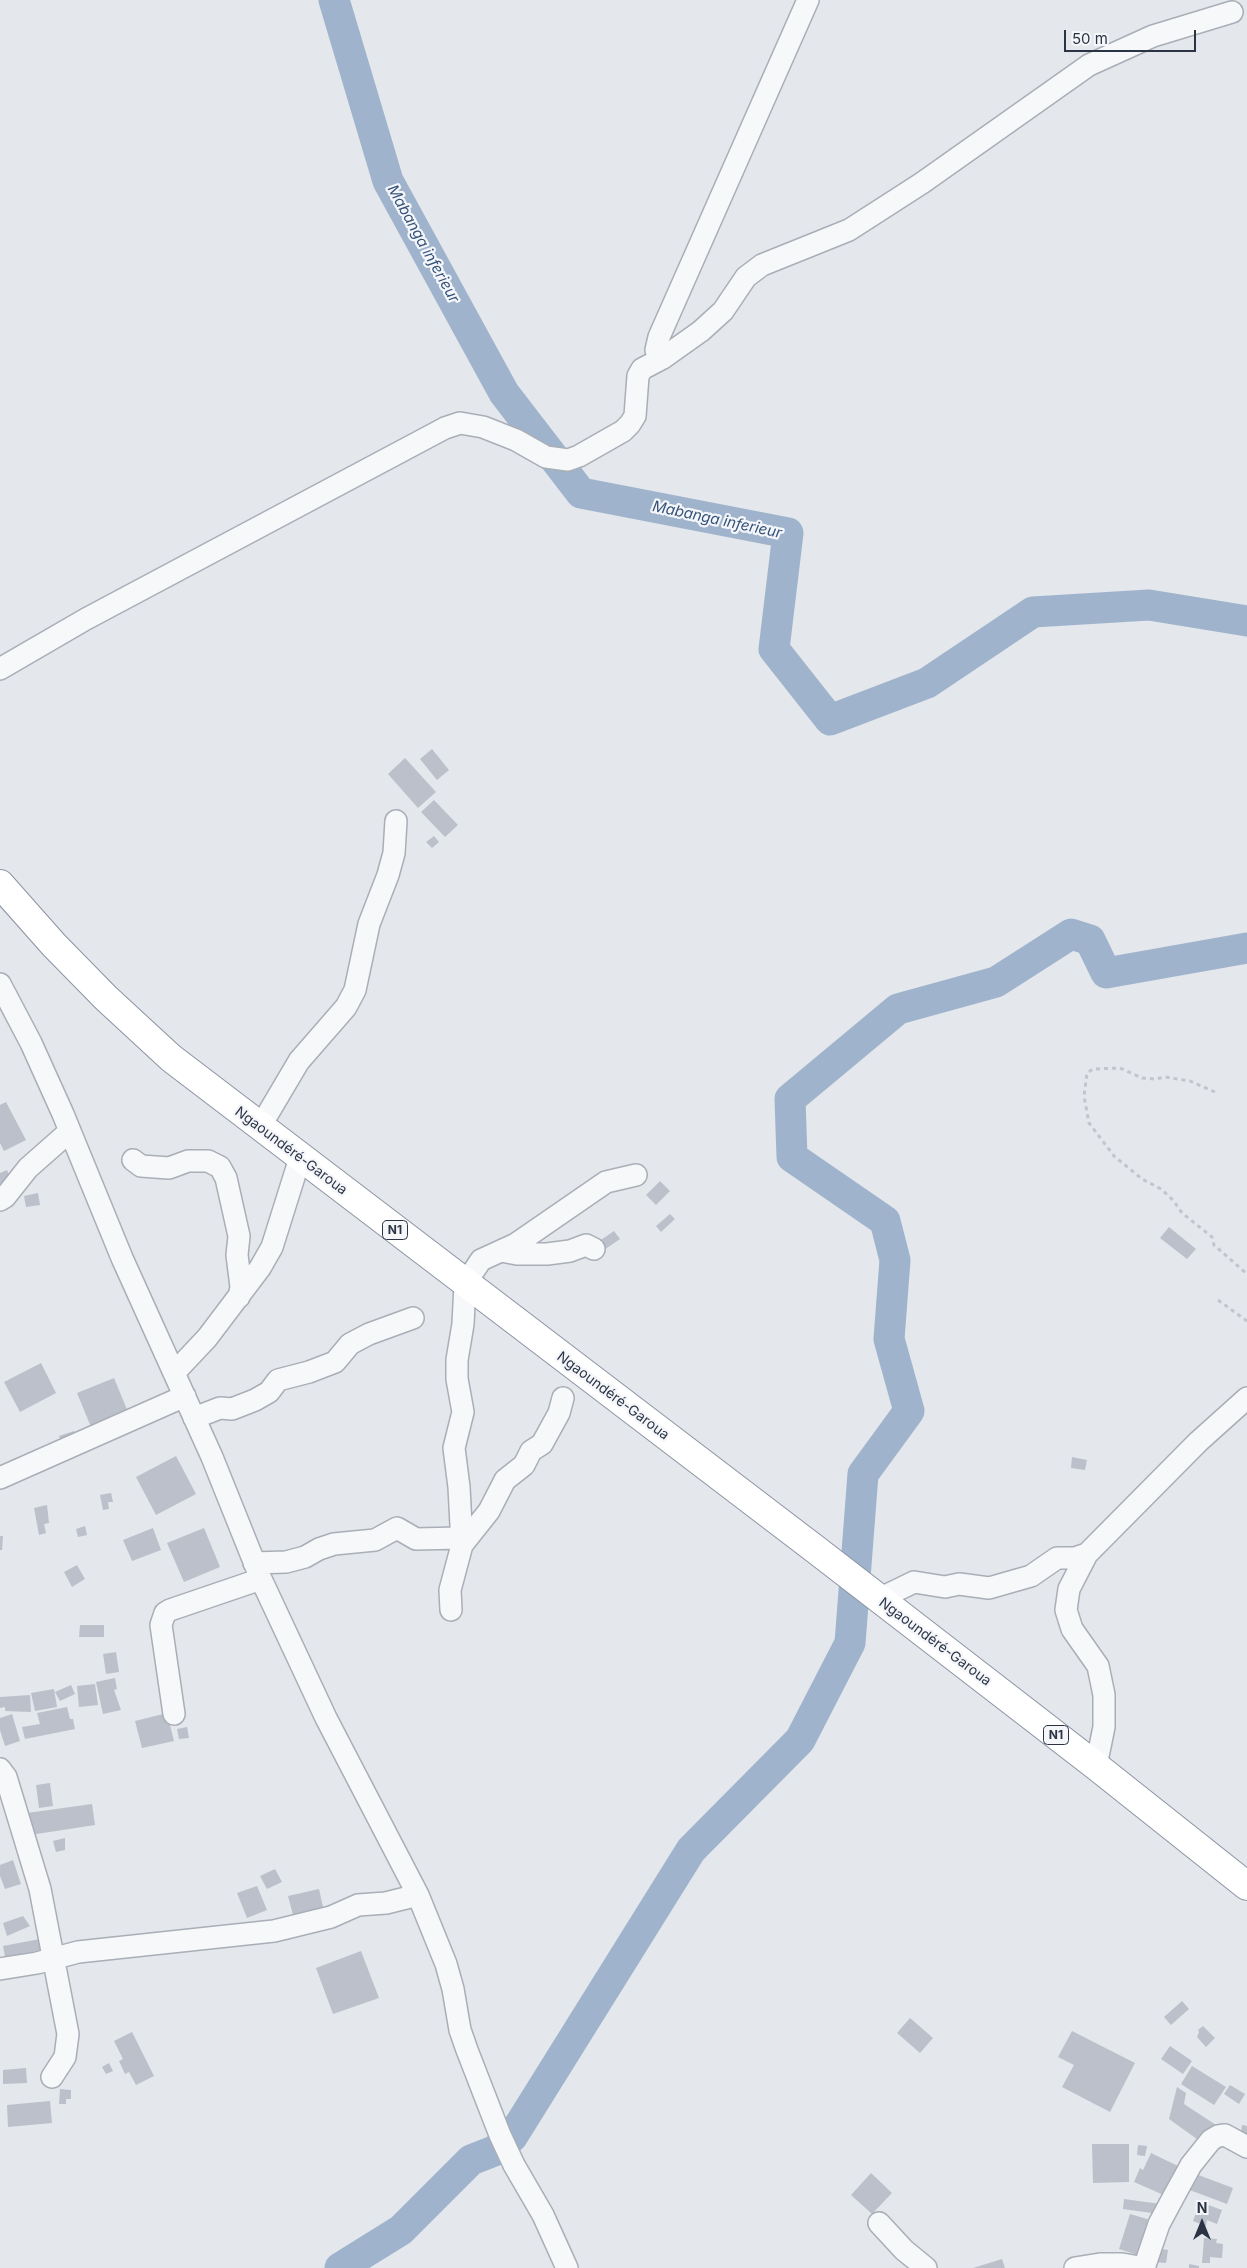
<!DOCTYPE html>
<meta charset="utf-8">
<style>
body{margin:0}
#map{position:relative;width:1247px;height:2268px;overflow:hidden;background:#e4e7ec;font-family:Inter,sans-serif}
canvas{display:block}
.north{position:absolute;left:1177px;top:2198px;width:50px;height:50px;-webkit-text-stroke:4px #f4f6f9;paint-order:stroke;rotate:0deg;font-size:14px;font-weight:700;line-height:20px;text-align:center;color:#2b3445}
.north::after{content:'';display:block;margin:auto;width:18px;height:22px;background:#2b3445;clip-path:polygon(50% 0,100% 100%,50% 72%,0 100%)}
.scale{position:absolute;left:1064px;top:30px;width:132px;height:22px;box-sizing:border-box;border:2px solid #2b3445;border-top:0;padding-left:6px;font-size:15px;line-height:18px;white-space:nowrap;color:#2b3445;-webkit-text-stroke:4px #f4f6f9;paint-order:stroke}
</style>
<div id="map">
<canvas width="1247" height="2268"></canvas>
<div class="north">N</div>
<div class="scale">50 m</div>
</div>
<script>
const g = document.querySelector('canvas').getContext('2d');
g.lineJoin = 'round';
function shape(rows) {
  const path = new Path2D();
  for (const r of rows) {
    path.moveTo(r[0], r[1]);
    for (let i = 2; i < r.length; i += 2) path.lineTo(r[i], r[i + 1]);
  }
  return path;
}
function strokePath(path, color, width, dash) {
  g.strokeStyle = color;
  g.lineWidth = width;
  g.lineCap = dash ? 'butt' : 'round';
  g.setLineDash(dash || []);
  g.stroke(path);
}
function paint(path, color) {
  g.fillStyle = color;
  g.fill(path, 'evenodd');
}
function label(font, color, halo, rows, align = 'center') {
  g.font = font + ' Inter,sans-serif';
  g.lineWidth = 4.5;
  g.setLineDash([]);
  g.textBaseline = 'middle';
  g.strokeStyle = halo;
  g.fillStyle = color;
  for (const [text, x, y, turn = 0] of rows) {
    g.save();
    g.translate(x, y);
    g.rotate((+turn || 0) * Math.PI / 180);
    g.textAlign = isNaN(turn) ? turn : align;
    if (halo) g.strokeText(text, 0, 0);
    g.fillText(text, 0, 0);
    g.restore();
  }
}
const river = shape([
 [334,0,388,181,504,393,581,493,788,533,774,649,830,720,927,683,1033,612,1149,605,1247,621],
 [340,2268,401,2230,471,2160,494,2151,512,2137,691,1850,800,1740,850,1643,863,1474,909,1411,889,1339,895,1260,885,1221,792,1157,790,1099,898,1009,996,982,1071,934,1090,940,1106,973,1247,948]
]);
const building = shape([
 [432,749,449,770,437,780,420,759],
 [405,758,436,792,418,808,388,774],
 [434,800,458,825,445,837,421,812],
 [434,836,439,842,432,848,426,842],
 [6,1102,26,1140,4,1151,0,1143,0,1105],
 [7,1170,11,1180,0,1185,0,1173],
 [660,1181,670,1191,656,1205,646,1195],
 [38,1193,40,1205,26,1207,24,1196],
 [670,1214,675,1219,661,1232,656,1226],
 [1169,1227,1196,1249,1187,1259,1160,1238],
 [614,1231,620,1239,604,1250,598,1242],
 [41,1363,56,1393,20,1412,4,1382],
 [114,1378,128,1412,91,1427,77,1393],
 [74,1431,77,1438,62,1444,59,1436],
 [176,1456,196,1494,156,1515,136,1477],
 [1072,1457,1087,1460,1085,1470,1071,1468],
 [111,1493,113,1502,108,1502,109,1509,103,1510,100,1495],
 [47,1505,49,1523,44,1524,46,1533,39,1535,34,1508],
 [85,1526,87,1535,78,1537,76,1529],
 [153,1528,161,1550,132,1561,123,1540],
 [204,1528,220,1567,184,1582,167,1543],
 [0,1536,3,1536,2,1550,0,1550],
 [77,1565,85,1579,72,1587,64,1572],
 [80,1625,104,1625,104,1637,79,1637],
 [116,1652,119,1672,106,1674,103,1654],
 [115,1678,117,1689,114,1690,121,1710,103,1714,96,1682],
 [95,1684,98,1705,79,1707,77,1686],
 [71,1685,75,1694,60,1701,55,1692],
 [54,1689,57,1707,35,1711,31,1693],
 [30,1695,31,1712,5,1711,5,1707,0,1708,0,1697],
 [67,1707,70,1719,73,1719,75,1729,25,1739,22,1727,40,1724,37,1713],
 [167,1713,174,1741,142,1748,135,1721],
 [12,1714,20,1741,5,1746,0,1730,0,1718],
 [187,1727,189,1738,179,1739,177,1729],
 [50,1783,53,1806,39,1808,36,1785],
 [92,1804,95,1825,30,1835,27,1813],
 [65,1838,65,1850,56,1852,53,1841],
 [13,1860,21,1884,5,1889,0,1876,0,1865],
 [275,1869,282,1882,267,1889,260,1876],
 [257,1886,267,1910,247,1918,237,1893],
 [319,1889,323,1907,293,1915,288,1896],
 [23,1916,30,1926,7,1936,3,1923],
 [40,1939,42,1950,5,1957,3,1946],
 [361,1951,379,1998,333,2014,316,1968],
 [1182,2001,1189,2009,1171,2025,1164,2017],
 [910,2018,933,2038,920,2053,897,2033],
 [1203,2026,1215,2038,1206,2047,1197,2037,1199,2032,1198,2030],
 [1072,2031,1135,2063,1110,2112,1062,2087,1074,2065,1058,2057],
 [132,2032,154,2076,136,2085,129,2072,125,2074,119,2061,123,2059,114,2041],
 [1170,2046,1192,2061,1183,2074,1161,2059],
 [109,2063,113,2071,106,2074,102,2067],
 [1192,2066,1226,2087,1214,2105,1181,2084],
 [26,2068,27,2083,3,2084,3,2070],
 [1230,2085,1245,2094,1239,2104,1224,2094],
 [1177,2087,1186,2093,1184,2104,1216,2125,1201,2142,1169,2119],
 [60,2089,71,2090,71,2099,66,2099,66,2104,59,2104],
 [50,2101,52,2123,8,2127,7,2105],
 [1242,2125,1247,2126,1247,2135,1241,2134],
 [1092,2144,1129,2144,1129,2182,1093,2183],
 [1138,2145,1147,2146,1145,2156,1137,2155],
 [1151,2153,1178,2166,1166,2196,1134,2182,1140,2168,1143,2170],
 [871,2173,892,2193,872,2214,851,2195],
 [1193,2173,1233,2188,1227,2204,1187,2189],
 [1124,2199,1161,2204,1159,2214,1123,2209],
 [1200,2202,1222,2210,1217,2224,1207,2220,1206,2226,1193,2221],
 [1130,2214,1154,2221,1144,2257,1119,2249],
 [1204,2238,1217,2239,1216,2243,1223,2244,1222,2258,1210,2257,1210,2263,1202,2263],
 [1155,2248,1168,2250,1166,2263,1153,2262],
 [1002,2259,1005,2268,973,2268],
 [1189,2264,1199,2266,1199,2268,1189,2268]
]);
const path = shape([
 [1215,1092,1190,1081,1165,1077,1155,1079,1142,1078,1120,1068,1093,1069,1087,1073,1084,1096,1089,1123,1114,1156,1142,1179,1161,1189,1173,1200,1182,1213,1212,1237,1214,1245,1247,1274],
 [1218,1300,1247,1321]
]);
const minor = shape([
 [663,358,656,350,659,337,808,0],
 [0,669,86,619,445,428,460,423,483,427,516,440,546,457,568,460,579,456,623,431,630,424,635,416,638,376,642,369,663,358,701,331,723,311,746,277,762,265,849,230,922,183,1089,65,1153,36,1232,12],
 [0,984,31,1043,63,1114,122,1258,212,1457,261,1579,326,1718,418,1895,446,1964,453,1989,460,2030,467,2050,500,2135,514,2165,543,2215,567,2268],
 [260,1127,299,1061,346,1007,355,990,369,924,388,875,394,853,396,821],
 [133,1160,141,1166,169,1168,188,1161,208,1161,220,1167,226,1178,239,1236,237,1255,241,1287,239,1297],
 [0,1200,5,1197,28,1168,70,1131],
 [501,1251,517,1254,547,1254,570,1251,586,1245,594,1249],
 [174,1373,207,1338,260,1268,272,1247,300,1158],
 [194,1418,220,1408,232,1409,255,1400,269,1392,278,1380,309,1372,335,1362,350,1344,369,1334,413,1318],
 [0,1478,185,1396],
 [462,1545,489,1511,505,1480,524,1465,531,1451,542,1444,559,1413,563,1398],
 [254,1563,286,1562,305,1557,319,1549,334,1544,375,1540,397,1528,416,1539,460,1538],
 [879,1599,914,1582,945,1587,959,1584,989,1588,1031,1576,1057,1558,1075,1558,1087,1554],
 [451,1610,450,1590,462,1545,459,1487,454,1448,463,1412,457,1379,457,1360,463,1324,465,1284,481,1260,516,1244,606,1182,636,1175],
 [174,1714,161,1625,165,1613,170,1610,261,1579],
 [1096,1766,1104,1727,1104,1695,1098,1666,1072,1629,1066,1610,1069,1589,1087,1554,1198,1442,1247,1398],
 [0,1769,6,1777,40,1889,68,2034,65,2057,52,2077],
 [0,1969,37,1963,78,1952,274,1931,331,1917,358,1905,386,1903,418,1895],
 [879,2223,904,2250,926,2268],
 [1075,2268,1100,2264,1122,2264,1145,2268],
 [1144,2268,1159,2224,1174,2196,1191,2165,1211,2140,1218,2136,1225,2135,1247,2147]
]);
const highway = shape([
 [0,884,54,945,106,998,171,1058,815,1549,1096,1766,1247,1886]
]);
const shields = [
 [395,1230,25],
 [1056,1735,25]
];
const shieldNames = [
 ["N1",395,1230],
 ["N1",1056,1735]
];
const streetNames = [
 ["Ngaoundéré-Garoua",291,1151,37],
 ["Ngaoundéré-Garoua",613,1396,37],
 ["Ngaoundéré-Garoua",935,1642,37]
];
const waterNames = [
 ["Mabanga inferieur",423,244,61],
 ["Mabanga inferieur",717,520,12]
];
strokePath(river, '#9fb4cc', 31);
paint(building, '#bbc0ca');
strokePath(minor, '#a9aeb7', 24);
strokePath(highway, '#8b94a3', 30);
strokePath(path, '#c2c5cb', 3, [4, 4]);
strokePath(minor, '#f7f8fa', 21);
strokePath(highway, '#fff', 28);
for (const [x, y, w] of shields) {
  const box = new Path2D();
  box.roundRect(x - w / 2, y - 9.5, w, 19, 4);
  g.fillStyle = '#f4f6f9';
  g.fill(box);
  strokePath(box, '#2b3445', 1);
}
label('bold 12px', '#2b3445', null, shieldNames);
label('14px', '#2b3445', '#f4f6f9', streetNames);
label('italic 15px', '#34527a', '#f4f6f9', waterNames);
</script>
